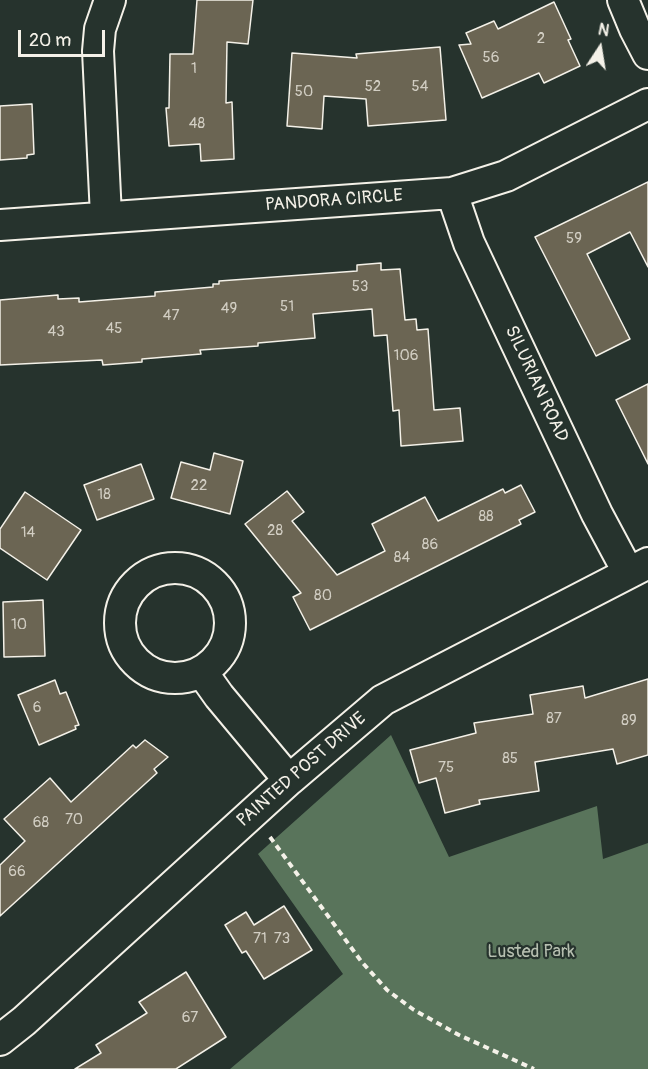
<!DOCTYPE html>
<style>
body{margin:0}
#map{position:relative;width:648px;height:1069px;overflow:hidden;background:#26332d;font-family:Pangolin,sans-serif}
canvas{display:block}
.north{position:absolute;left:570px;top:18px;width:60px;height:60px;-webkit-text-stroke:4px #26332d;paint-order:stroke;rotate:12deg;font-size:16px;font-weight:700;line-height:24px;text-align:center;color:#f4f1e8}
.north::after{content:'';display:block;margin:auto;width:21px;height:27px;background:#f4f1e8;clip-path:polygon(50% 0,100% 100%,50% 72%,0 100%)}
.scale{position:absolute;left:18px;top:30px;width:87px;height:27px;box-sizing:border-box;border:3px solid #f4f1e8;border-top:0;padding-left:8px;font-size:18px;line-height:21px;white-space:nowrap;color:#f4f1e8;-webkit-text-stroke:4px #26332d;paint-order:stroke}
</style>
<div id="map">
<canvas width="648" height="1069"></canvas>
<div class="north">N</div>
<div class="scale">20 m</div>
</div>
<script>
const g = document.querySelector('canvas').getContext('2d');
g.lineJoin = 'round';
function paint(path, color) {
  g.fillStyle = color;
  g.fill(path, 'evenodd');
}
function shape(rows) {
  const path = new Path2D();
  for (const r of rows) {
    if (r.length === 3) {
      path.moveTo(r[0] + r[2], r[1]);
      path.arc(r[0], r[1], r[2], 0, 2 * Math.PI);
      continue;
    }
    path.moveTo(r[0], r[1]);
    for (let i = 2; i < r.length; i += 2) path.lineTo(r[i], r[i + 1]);
  }
  return path;
}
function strokePath(path, color, width, dash) {
  g.strokeStyle = color;
  g.lineWidth = width;
  g.lineCap = dash ? 'butt' : 'round';
  g.setLineDash(dash || []);
  g.stroke(path);
}
function label(font, color, halo, rows, align = 'center') {
  g.font = font + ' Pangolin,sans-serif';
  g.lineWidth = 4.5;
  g.setLineDash([]);
  g.textBaseline = 'middle';
  g.strokeStyle = halo;
  g.fillStyle = color;
  for (const [text, x, y, turn = 0] of rows) {
    g.save();
    g.translate(x, y);
    g.rotate((+turn || 0) * Math.PI / 180);
    g.textAlign = isNaN(turn) ? turn : align;
    if (halo) g.strokeText(text, 0, 0);
    g.fillText(text, 0, 0);
    g.restore();
  }
}
const green = shape([
 [391,735,449,857,597,806,603,859,648,843,648,1069,230,1069,343,974,258,854]
]);
const building = shape([
 [197,0,253,0,248,44,227,42,226,103,232,102,234,159,201,161,200,144,169,146,166,108,169,108,170,54,193,54,197,0],
 [554,2,571,39,568,40,580,66,544,83,539,73,482,98,459,45,471,44,466,33,494,21,498,29,554,2],
 [440,47,446,120,368,126,366,99,324,96,322,129,287,126,292,53,357,58,356,54,440,47],
 [32,104,34,154,27,155,27,158,0,160,0,106,32,104],
 [648,182,648,267,630,232,587,254,630,339,596,356,535,237,648,182],
 [381,263,381,270,400,269,405,320,416,319,417,330,428,329,434,410,460,408,463,441,401,446,399,410,393,411,387,335,374,336,372,309,313,314,315,338,258,343,258,346,200,350,201,354,142,359,142,362,103,365,102,360,0,365,0,300,58,295,58,299,79,298,79,302,155,296,155,292,213,287,213,284,219,284,219,281,357,271,357,265,381,263],
 [648,384,648,464,616,400,648,384],
 [214,453,243,461,230,514,171,498,181,462,210,470,214,453],
 [141,464,154,499,97,520,84,485,141,464],
 [521,485,535,512,519,520,521,524,310,630,293,597,301,593,245,524,287,491,304,512,292,521,337,575,385,551,372,524,425,497,438,521,503,489,505,493,521,485],
 [25,492,81,530,47,580,0,548,0,529,25,492],
 [43,600,45,656,4,657,3,602,43,600],
 [648,679,648,755,617,764,613,749,535,762,539,791,479,800,480,804,445,813,436,778,419,783,410,750,476,733,474,723,533,714,530,695,583,686,585,698,648,679],
 [55,680,60,694,66,692,79,725,75,726,76,729,39,745,18,695,55,680],
 [145,740,168,757,154,769,157,773,0,916,0,865,25,841,4,819,50,778,71,802,133,745,136,748,145,740],
 [284,906,312,950,264,979,246,951,242,953,225,925,246,912,254,925,284,906],
 [186,972,226,1037,176,1069,75,1069,101,1053,96,1045,147,1013,139,1002,186,972]
]);
const path = shape([
 [270,837,361,961,387,990,414,1010,459,1035,534,1069]
]);
const minor = shape([
 [623,0,635,29,648,54],
 [452,193,469,243,597,514,628,572],
 [106,216,98,51,100,29,110,0],
 [0,225,452,193,506,176,648,104],
 [175,623,55],
 [202,672,219,696,289,780],
 [0,1040,24,1021,289,780,383,700,648,563]
]);
const numberNames = [
 ["2",541,39],
 ["56",491,58],
 ["1",194,69],
 ["52",373,87],
 ["54",420,87],
 ["50",304,92],
 ["48",197,124],
 ["59",574,239],
 ["53",360,287],
 ["51",287,307],
 ["49",229,309],
 ["47",171,316],
 ["45",114,329],
 ["43",56,332],
 ["106",406,356],
 ["22",199,486],
 ["18",104,495],
 ["88",486,517],
 ["28",275,531],
 ["14",28,533],
 ["86",430,545],
 ["84",402,558],
 ["80",323,596],
 ["10",19,625],
 ["6",37,708],
 ["87",554,719],
 ["89",629,721],
 ["85",510,759],
 ["75",446,768],
 ["70",74,820],
 ["68",41,823],
 ["66",17,872],
 ["71",260,939],
 ["73",282,939],
 ["67",190,1018]
];
const streetNames = [
 ["PANDORA CIRCLE",334,201,-4],
 ["SILURIAN ROAD",536,384,65],
 ["PAINTED POST DRIVE",302,770,-41]
];
const parkNames = [
 ["Lusted Park",531,952]
];
paint(green, '#59745b');
paint(building, '#6b6553');
strokePath(building, '#f4f1e8', 1.5);
strokePath(minor, '#f4f1e8', 34);
strokePath(path, '#f4f1e8', 4, [6, 4.5]);
strokePath(minor, '#26332d', 30);
label('15px', '#d2cec3', null, numberNames);
label('18px', '#f4f1e8', '#26332d', streetNames);
label('18px', '#b6bfb0', '#26332d', parkNames);
</script>
